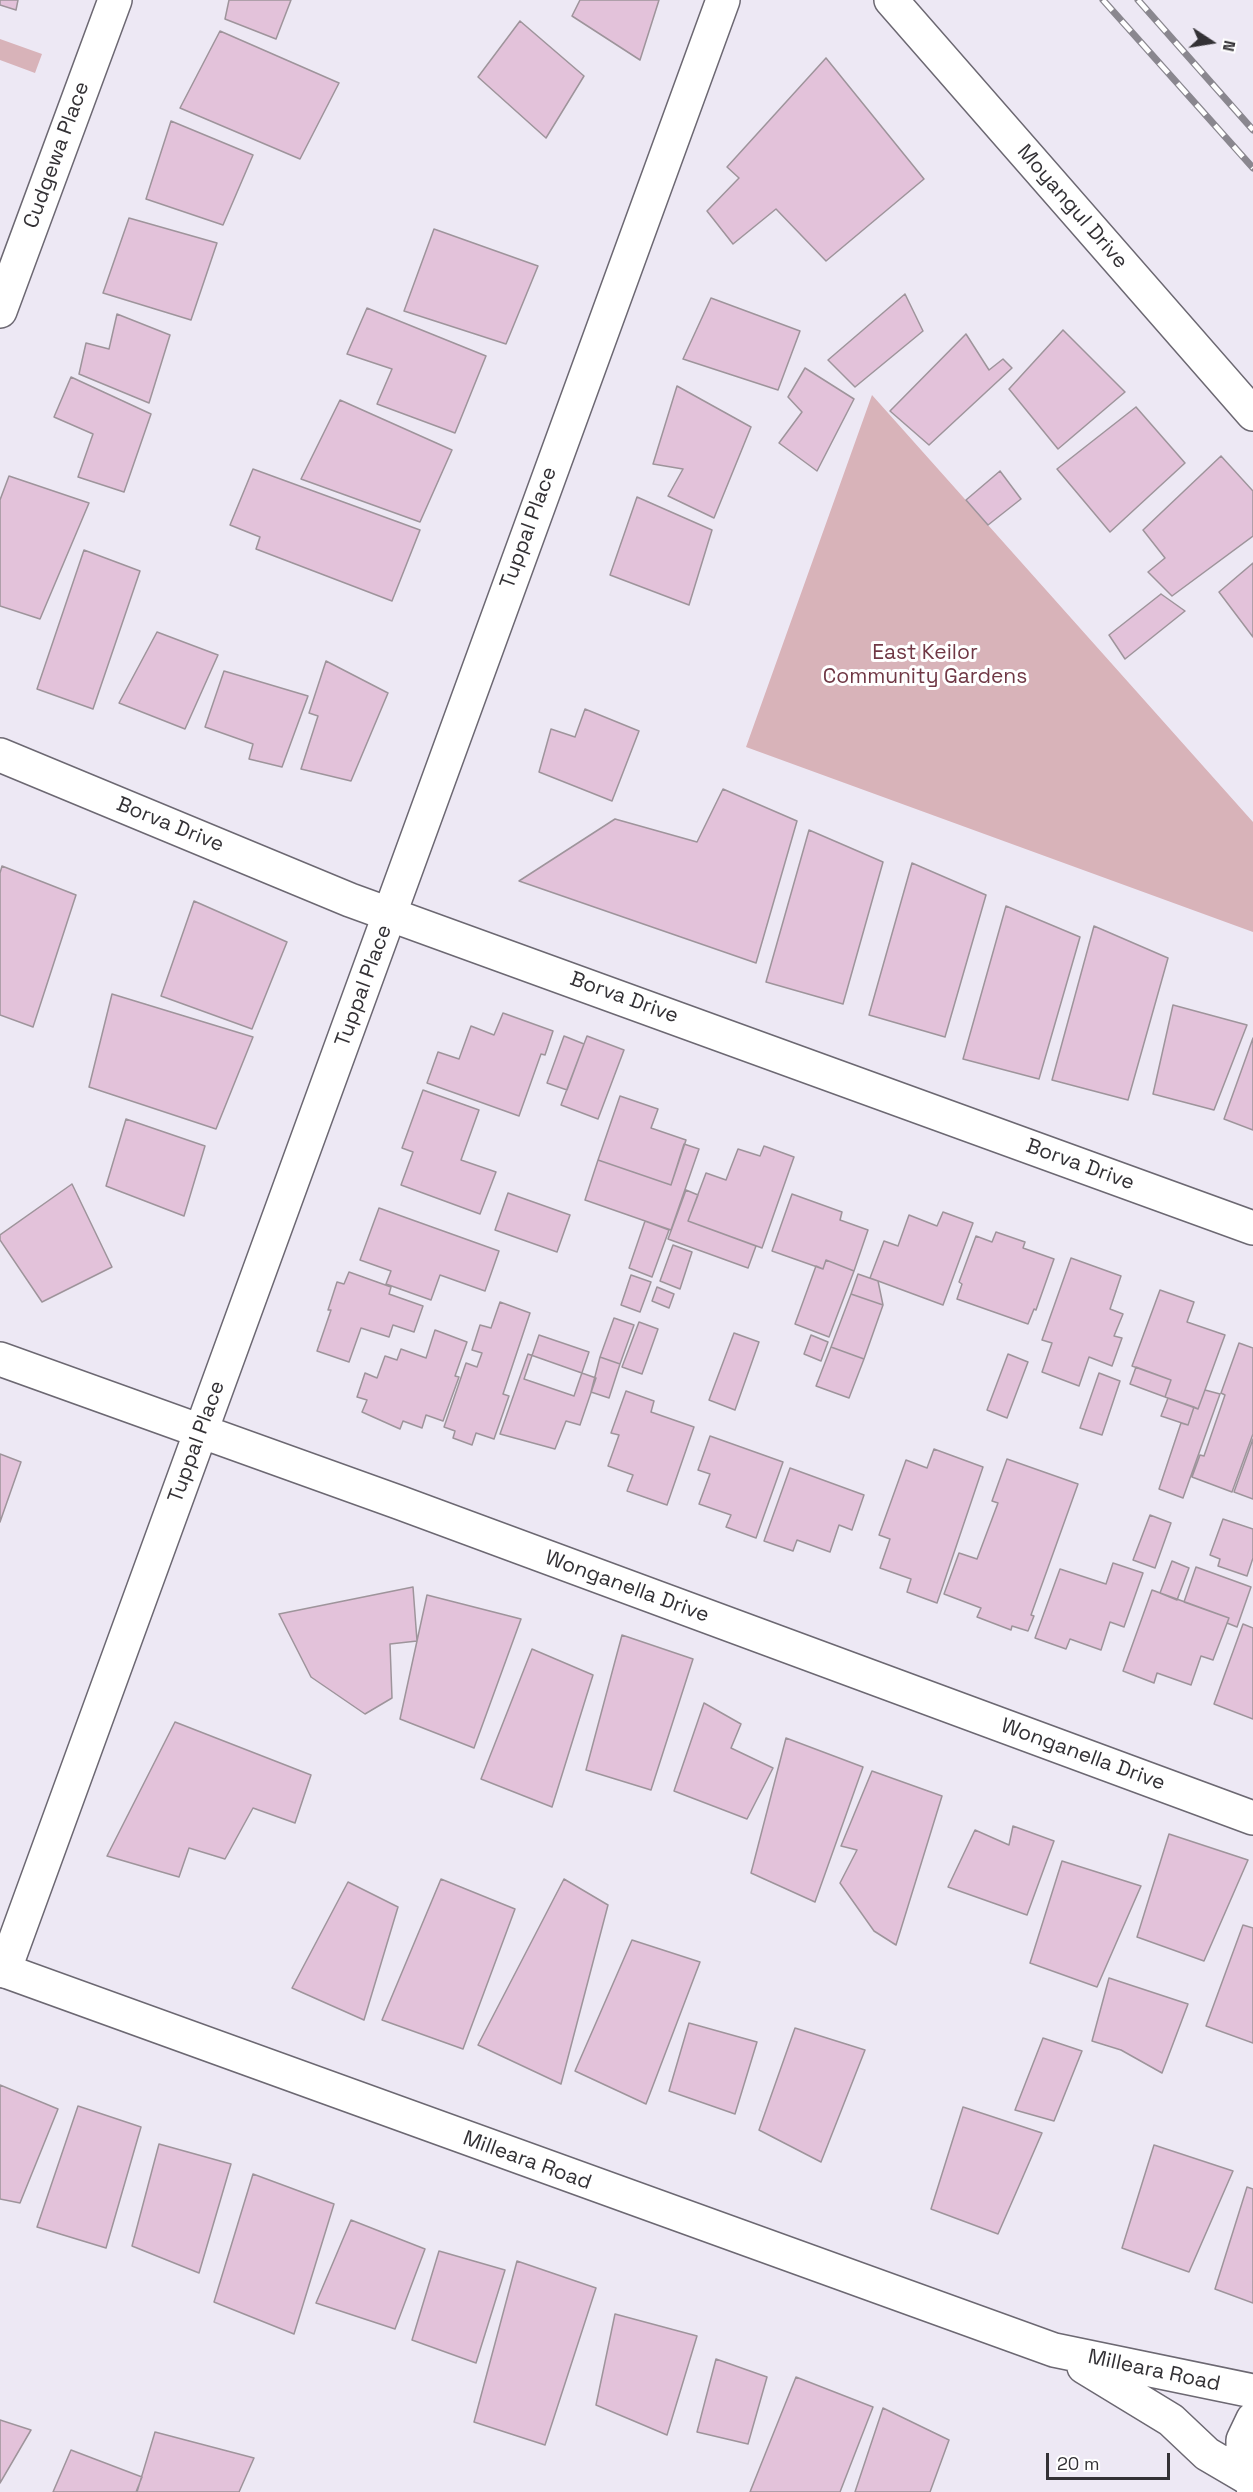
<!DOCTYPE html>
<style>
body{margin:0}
#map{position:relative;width:1253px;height:2492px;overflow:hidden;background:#ede8f4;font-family:"Space Grotesk",sans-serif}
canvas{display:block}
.north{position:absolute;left:1181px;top:12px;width:60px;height:60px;-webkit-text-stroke:4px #fff;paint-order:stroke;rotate:102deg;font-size:16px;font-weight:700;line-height:24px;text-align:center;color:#333135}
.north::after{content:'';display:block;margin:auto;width:21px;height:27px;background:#333135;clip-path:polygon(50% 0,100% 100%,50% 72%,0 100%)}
.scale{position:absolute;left:1046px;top:2453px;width:124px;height:27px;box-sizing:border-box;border:3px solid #333135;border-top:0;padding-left:8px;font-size:18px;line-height:21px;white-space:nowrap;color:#333135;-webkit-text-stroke:4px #fff;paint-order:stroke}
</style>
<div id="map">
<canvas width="1253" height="2492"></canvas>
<div class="north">N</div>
<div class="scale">20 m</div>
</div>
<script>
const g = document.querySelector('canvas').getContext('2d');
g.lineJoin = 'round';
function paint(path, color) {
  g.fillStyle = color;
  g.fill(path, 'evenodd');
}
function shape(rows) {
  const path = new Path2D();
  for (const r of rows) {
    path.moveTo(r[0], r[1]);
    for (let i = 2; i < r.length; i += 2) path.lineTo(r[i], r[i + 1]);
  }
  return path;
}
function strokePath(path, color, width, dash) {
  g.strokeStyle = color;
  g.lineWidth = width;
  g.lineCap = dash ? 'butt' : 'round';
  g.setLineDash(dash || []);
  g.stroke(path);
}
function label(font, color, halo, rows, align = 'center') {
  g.font = font + ' "Space Grotesk",sans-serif';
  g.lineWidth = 6;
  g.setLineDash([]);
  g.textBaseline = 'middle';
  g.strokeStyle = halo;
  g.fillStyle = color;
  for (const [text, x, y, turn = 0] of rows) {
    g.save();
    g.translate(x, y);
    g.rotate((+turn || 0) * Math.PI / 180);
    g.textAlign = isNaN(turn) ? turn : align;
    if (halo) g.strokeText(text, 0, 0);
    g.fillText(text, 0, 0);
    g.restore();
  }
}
const green = shape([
 [0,39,42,54,35,73,0,60],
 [872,395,1253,822,1253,932,746,747]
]);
const building = shape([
 [0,0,18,0,16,10,0,5,0,0],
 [229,0,291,0,276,39,225,19,229,0],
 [580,0,659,0,640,60,572,16,580,0],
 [520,21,584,76,546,138,478,77,520,21],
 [220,31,339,83,300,159,180,108,220,31],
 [826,58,924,179,826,261,776,209,733,244,707,211,739,178,727,167,826,58],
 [171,121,253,155,223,225,146,199,171,121],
 [129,218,217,243,191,320,103,293,129,218],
 [434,229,538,266,506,344,404,311,434,229],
 [905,294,923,331,855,387,828,360,905,294],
 [711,298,800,331,778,390,683,359,711,298],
 [367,308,486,356,455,433,377,404,392,369,347,354,367,308],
 [117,314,170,335,149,403,79,374,86,343,109,349,117,314],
 [1063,330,1125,392,1058,449,1009,389,1063,330],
 [966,334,989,370,1003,359,1012,368,929,445,890,411,966,334],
 [805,368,854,399,817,471,779,443,802,412,788,397,805,368],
 [71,377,151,414,124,492,78,477,93,434,54,417,71,377],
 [677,386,751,427,714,518,668,496,683,469,653,464,677,386],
 [340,400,452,450,420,522,301,479,340,400],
 [1136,407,1185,463,1110,532,1057,469,1136,407],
 [1221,456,1253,491,1253,536,1172,596,1148,572,1165,558,1143,530,1221,456],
 [253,469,420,530,392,601,256,549,260,537,230,525,253,469],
 [1000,471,1021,499,988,525,966,500,1000,471],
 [9,476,89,503,40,619,0,606,0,500,9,476],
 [637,497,712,530,689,605,610,575,637,497],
 [84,550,140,571,93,709,37,689,84,550],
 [1253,563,1253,637,1219,592,1253,563],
 [1161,594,1185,611,1125,659,1109,635,1161,594],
 [157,632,218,655,185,729,119,703,157,632],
 [326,661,388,693,351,781,301,769,318,716,309,713,326,661],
 [224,671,308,696,282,767,249,759,253,744,205,727,224,671],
 [585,709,639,731,612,801,539,772,551,729,575,737,585,709],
 [723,789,797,821,756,963,519,881,615,819,697,842,723,789],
 [809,830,883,862,843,1004,766,982,809,830],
 [912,863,986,895,945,1037,869,1015,912,863],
 [2,866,76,895,33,1027,0,1015,0,873,2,866],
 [194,901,287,942,252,1029,161,996,194,901],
 [1006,906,1080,937,1039,1079,963,1059,1006,906],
 [1094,926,1168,958,1128,1100,1052,1080,1094,926],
 [112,994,253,1037,216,1129,89,1087,112,994],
 [1173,1005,1247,1025,1214,1110,1153,1094,1173,1005],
 [503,1013,553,1031,545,1055,541,1054,519,1116,427,1083,438,1052,459,1059,471,1026,494,1035,503,1013],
 [564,1036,584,1044,567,1090,547,1083,564,1036],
 [587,1036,624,1050,598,1119,561,1105,587,1036],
 [1253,1038,1253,1130,1224,1119,1253,1038],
 [423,1090,479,1110,461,1160,496,1172,480,1214,401,1185,413,1152,402,1148,423,1090],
 [620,1096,658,1109,651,1128,686,1140,671,1185,598,1160,620,1096],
 [126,1119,205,1146,184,1216,106,1186,126,1119],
 [684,1144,699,1149,671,1230,585,1200,598,1160,671,1185,684,1144],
 [764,1146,794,1157,762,1248,688,1221,706,1173,726,1180,738,1149,760,1156,764,1146],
 [72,1184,112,1267,42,1302,0,1240,0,1235,72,1184],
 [686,1190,698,1195,688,1221,756,1246,748,1268,668,1239,686,1190],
 [508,1193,570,1215,557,1252,495,1230,508,1193],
 [792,1194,842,1212,840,1220,868,1230,854,1271,826,1260,823,1269,772,1251,792,1194],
 [379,1208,499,1251,485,1291,440,1275,431,1300,386,1284,391,1271,360,1260,379,1208],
 [943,1212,973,1223,943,1305,870,1278,884,1241,898,1246,909,1215,937,1226,943,1212],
 [645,1221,669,1230,652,1277,629,1268,645,1221],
 [996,1232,1025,1242,1023,1248,1054,1259,1036,1310,1034,1309,1028,1324,957,1299,962,1284,959,1282,976,1236,992,1242,996,1232],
 [673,1245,692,1252,680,1289,660,1281,673,1245],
 [1071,1258,1121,1276,1110,1309,1123,1314,1114,1336,1122,1338,1112,1366,1089,1357,1079,1386,1042,1372,1052,1343,1042,1340,1071,1258],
 [826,1260,854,1271,829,1337,795,1324,816,1266,823,1269,826,1260],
 [349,1272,391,1287,389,1294,423,1306,414,1332,393,1325,389,1337,361,1328,349,1362,317,1351,331,1310,328,1310,337,1282,344,1284,349,1272],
 [858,1274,878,1281,883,1305,851,1294,858,1274],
 [631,1275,651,1282,640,1312,621,1305,631,1275],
 [657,1287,674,1294,669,1308,652,1301,657,1287],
 [1160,1290,1194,1302,1187,1322,1225,1335,1198,1409,1165,1397,1171,1380,1132,1366,1160,1290],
 [851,1294,883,1305,864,1359,831,1347,851,1294],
 [500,1302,530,1313,503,1394,509,1396,494,1439,476,1433,472,1445,453,1438,455,1431,444,1427,466,1363,477,1367,482,1353,472,1350,480,1325,491,1328,500,1302],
 [614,1318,634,1325,620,1364,600,1357,614,1318],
 [639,1322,658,1329,642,1374,622,1367,639,1322],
 [435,1330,467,1342,455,1376,459,1377,443,1421,426,1415,422,1428,403,1421,400,1429,362,1412,367,1400,357,1397,365,1373,377,1378,385,1356,397,1360,401,1349,426,1358,435,1330],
 [734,1333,759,1342,735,1410,709,1400,734,1333],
 [539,1335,589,1352,574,1396,524,1379,539,1335],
 [811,1335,828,1342,821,1361,804,1354,811,1335],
 [1239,1343,1253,1348,1253,1434,1232,1492,1192,1477,1200,1455,1204,1456,1225,1395,1221,1393,1239,1343],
 [831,1347,864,1359,849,1398,816,1386,831,1347],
 [528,1354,596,1378,580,1425,566,1421,555,1449,500,1434,528,1354],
 [1008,1354,1028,1362,1007,1418,987,1410,1008,1354],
 [600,1357,620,1364,609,1398,591,1392,600,1357],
 [1136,1367,1171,1380,1165,1397,1130,1384,1136,1367],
 [1099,1373,1120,1381,1102,1435,1080,1428,1099,1373],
 [1205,1390,1220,1394,1183,1498,1159,1489,1181,1423,1188,1425,1194,1407,1198,1409,1205,1390],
 [626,1391,654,1401,651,1412,694,1427,667,1505,627,1491,633,1475,608,1466,619,1435,611,1433,626,1391],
 [1168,1398,1194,1407,1188,1425,1161,1416,1168,1398],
 [710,1436,783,1462,756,1538,726,1527,731,1515,699,1504,710,1474,698,1470,710,1436],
 [1253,1439,1253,1499,1234,1492,1253,1439],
 [934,1449,983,1467,937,1603,907,1592,911,1579,880,1568,890,1539,879,1535,906,1460,927,1468,934,1449],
 [0,1454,21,1462,0,1522,0,1454],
 [1007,1459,1078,1484,1031,1615,1034,1616,1028,1631,1012,1626,1011,1630,977,1617,981,1608,944,1594,959,1553,977,1559,998,1503,992,1501,1007,1459],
 [790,1468,864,1495,852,1530,839,1525,830,1552,797,1540,793,1551,764,1541,790,1468],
 [1150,1515,1171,1523,1155,1568,1133,1560,1150,1515],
 [1223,1519,1253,1529,1253,1558,1247,1576,1218,1566,1220,1559,1210,1555,1223,1519],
 [1172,1561,1189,1568,1177,1600,1160,1593,1172,1561],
 [1113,1563,1143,1573,1124,1627,1110,1622,1101,1650,1070,1639,1066,1649,1035,1638,1060,1569,1106,1584,1113,1563],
 [1196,1567,1251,1587,1237,1627,1227,1623,1229,1618,1184,1602,1196,1567],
 [413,1587,417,1641,390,1644,392,1698,365,1714,311,1677,279,1614,413,1587],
 [1152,1590,1229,1618,1213,1660,1201,1656,1191,1685,1157,1673,1154,1683,1123,1671,1152,1590],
 [427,1595,521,1619,474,1748,400,1719,427,1595],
 [1243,1624,1253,1628,1253,1719,1214,1704,1243,1624],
 [622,1635,693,1659,651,1790,586,1770,622,1635],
 [532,1649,593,1675,552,1807,481,1779,532,1649],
 [704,1703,741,1724,731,1748,773,1768,747,1819,674,1791,704,1703],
 [175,1722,311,1775,295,1823,253,1808,225,1859,189,1848,179,1877,107,1856,175,1722],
 [786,1738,863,1767,815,1902,751,1873,786,1738],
 [872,1771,942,1796,896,1945,874,1931,840,1883,857,1850,841,1846,872,1771],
 [1013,1826,1054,1841,1027,1915,948,1887,975,1830,1009,1845,1013,1826],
 [1169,1834,1248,1860,1204,1961,1137,1937,1169,1834],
 [1062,1861,1141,1886,1097,1987,1030,1963,1062,1861],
 [441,1879,515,1909,463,2049,382,2020,441,1879],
 [564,1879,608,1905,561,2084,478,2045,564,1879],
 [348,1882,398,1907,364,2020,292,1988,348,1882],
 [1243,1925,1253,1928,1253,2043,1206,2026,1243,1925],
 [632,1940,700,1962,646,2104,575,2071,632,1940],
 [1109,1978,1188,2004,1162,2073,1121,2050,1092,2041,1109,1978],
 [689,2023,757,2042,735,2114,669,2091,689,2023],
 [795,2028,865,2050,821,2162,759,2130,795,2028],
 [1043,2038,1082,2051,1054,2121,1015,2110,1043,2038],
 [0,2085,58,2109,20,2203,0,2199,0,2085],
 [78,2106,141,2127,106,2248,37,2227,78,2106],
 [963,2107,1042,2133,998,2234,931,2209,963,2107],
 [159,2144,231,2164,199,2273,132,2246,159,2144],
 [1154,2145,1233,2171,1189,2272,1122,2248,1154,2145],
 [253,2174,334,2204,294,2334,214,2302,253,2174],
 [1247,2187,1253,2189,1253,2303,1215,2289,1247,2187],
 [351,2220,425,2249,395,2329,316,2303,351,2220],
 [439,2251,505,2270,476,2363,412,2340,439,2251],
 [517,2261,596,2288,545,2445,474,2422,517,2261],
 [615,2314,697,2336,667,2435,596,2405,615,2314],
 [716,2359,767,2377,748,2444,697,2432,716,2359],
 [796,2377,873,2407,840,2492,750,2492,796,2377],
 [883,2408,949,2440,930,2492,855,2492,883,2408],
 [0,2420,31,2430,0,2483,0,2420],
 [155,2432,254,2458,239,2492,137,2492,155,2432],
 [71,2450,142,2477,136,2492,53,2492,71,2450]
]);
const street = shape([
 [891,0,1253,414],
 [0,311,115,0],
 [0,755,350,900,1253,1228],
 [0,1359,398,1502,1253,1818],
 [4,1971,723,0]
]);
const secondary = shape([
 [0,1969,1054,2350,1253,2391],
 [1084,2367,1171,2420,1207,2454,1248,2478],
 [1253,2419,1243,2440,1243,2460,1253,2487]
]);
const rail = shape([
 [1103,0,1253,168],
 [1138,0,1253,130]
]);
const streetNames = [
 ["Cudgewa Place",57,155,-70],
 ["Moyangul Drive",1072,207,49],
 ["Tuppal Place",529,528,-70],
 ["Borva Drive",170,825,22],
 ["Tuppal Place",364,986,-70],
 ["Borva Drive",624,998,20],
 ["Borva Drive",1080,1165,20],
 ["Tuppal Place",197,1442,-70],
 ["Wonganella Drive",627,1587,20],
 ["Wonganella Drive",1083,1755,20],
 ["Milleara Road",527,2161,20],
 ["Milleara Road",1154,2371,12]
];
const parkNames = [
 ["East Keilor",925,653],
 ["Community Gardens",925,677]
];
paint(green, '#d8b3b9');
paint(building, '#e3c2da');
strokePath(building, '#9e949b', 1.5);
strokePath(street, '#6c6872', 36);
strokePath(secondary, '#6c6872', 36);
strokePath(street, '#fff', 33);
strokePath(secondary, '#fff', 33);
strokePath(rail, '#8a878f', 7);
strokePath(rail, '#fff', 4.5, [14]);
label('21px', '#333135', '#fff', streetNames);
label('21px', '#703845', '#fff', parkNames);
</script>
